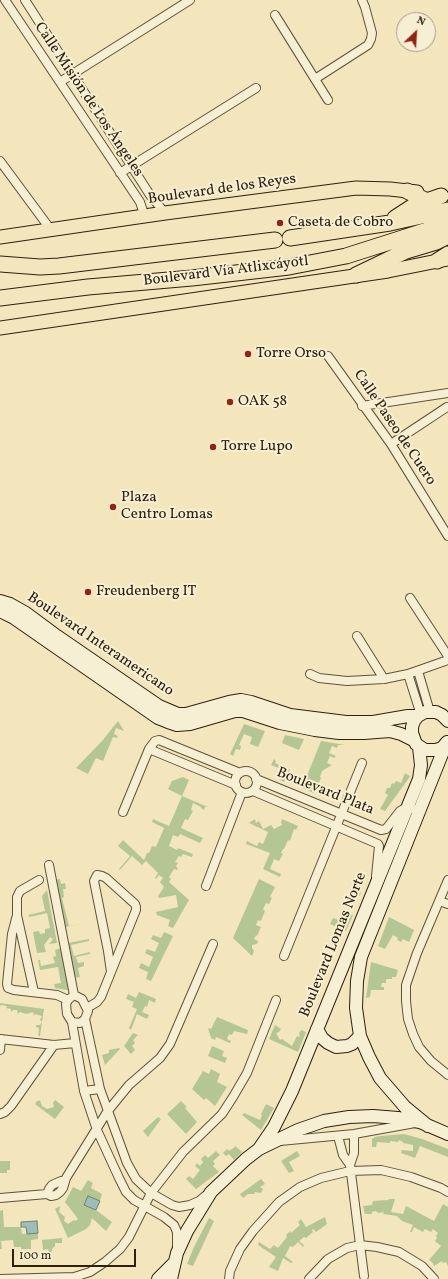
<!DOCTYPE html>
<meta charset="utf-8">
<style>
body{margin:0}
#map{position:relative;width:448px;height:1279px;overflow:hidden;background:#f3e6bc;font-family:Vollkorn,serif}
canvas{display:block}
.north{position:absolute;left:396px;top:12px;width:40px;height:40px;box-sizing:border-box;background:#f7efd3;border:1px solid #a79c85;border-radius:50%;rotate:25deg;font-size:11px;font-weight:700;line-height:16px;text-align:center;color:#2e200f}
.north::after{content:'';display:block;margin:auto;width:14px;height:18px;background:#8f2418;clip-path:polygon(50% 0,100% 100%,50% 72%,0 100%)}
.scale{position:absolute;left:12px;top:1249px;width:124px;height:18px;box-sizing:border-box;border:2px solid #2e200f;border-top:0;padding-left:5px;font-size:12px;line-height:14px;white-space:nowrap;color:#2e200f;-webkit-text-stroke:3px #f7efd3;paint-order:stroke}
</style>
<div id="map">
<canvas width="448" height="1279"></canvas>
<div class="north">N</div>
<div class="scale">100 m</div>
</div>
<script>
const g = document.querySelector('canvas').getContext('2d');
g.lineJoin = 'round';
function paint(path, color) {
  g.fillStyle = color;
  g.fill(path, 'evenodd');
}
function shape(rows) {
  const path = new Path2D();
  for (const r of rows) {
    if (r.length === 3) {
      path.moveTo(r[0] + r[2], r[1]);
      path.arc(r[0], r[1], r[2], 0, 2 * Math.PI);
      continue;
    }
    path.moveTo(r[0], r[1]);
    for (let i = 2; i < r.length; i += 2) path.lineTo(r[i], r[i + 1]);
  }
  return path;
}
function strokePath(path, color, width, dash) {
  g.strokeStyle = color;
  g.lineWidth = width;
  g.lineCap = dash ? 'butt' : 'round';
  g.setLineDash(dash || []);
  g.stroke(path);
}
function label(font, color, halo, rows, align = 'center') {
  g.font = font + ' Vollkorn,serif';
  g.lineWidth = 4;
  g.setLineDash([]);
  g.textBaseline = 'middle';
  g.strokeStyle = halo;
  g.fillStyle = color;
  for (const [text, x, y, turn = 0] of rows) {
    g.save();
    g.translate(x, y);
    g.rotate((+turn || 0) * Math.PI / 180);
    g.textAlign = isNaN(turn) ? turn : align;
    if (halo) g.strokeText(text, 0, 0);
    g.fillText(text, 0, 0);
    g.restore();
  }
}
const green = shape([
 [118,721,124,731,116,728,114,734,118,736,117,738,113,737,103,761,96,758,88,774,76,768,102,741],
 [244,724,265,731,258,747,250,744,252,737,244,734,239,745,241,746,240,750,236,749,233,756,230,754],
 [285,735,304,739,299,750,282,743],
 [321,741,345,745,338,745,337,748,332,746,329,753,336,756,334,758,330,756,327,763,332,765,322,771,320,777,321,778,314,793,302,788],
 [274,759,276,761,275,763,290,770,284,782,280,780,284,770,271,765],
 [405,773,410,776,409,778,385,811,380,809,388,795,385,793,387,788,390,788,392,783,394,784,396,781,401,783],
 [183,777,189,780,182,796,208,807,205,807,204,810,201,808,201,807,193,803,191,810,193,811,188,820,185,819,181,828,203,838,200,843,180,834,178,837,173,835,169,846,177,850,178,848,193,854,192,857,183,854,181,857,179,856,175,862,178,863,176,866,178,869,177,870,174,869,169,877,171,879,169,882,189,900,173,928,168,926,170,920,157,915,156,912,178,907,176,895,159,898,158,896,164,887,160,882,163,878,159,875,156,879,155,878,158,873,146,861,142,865,132,856,120,870,119,869,130,856,118,846,123,840,144,860,147,853,149,853,152,846,156,847,164,828,152,822,153,819,169,826,182,796,168,789,172,781],
 [255,819,256,823,259,821,263,829,271,825,274,829,282,825,281,822,282,819,298,826,296,830,294,829,290,841,288,840,284,849,283,849,281,853,283,854,279,861,274,859,270,869,281,874,280,877,263,869,270,853,246,844,247,841,257,846,259,842,263,844,268,832,249,823],
 [358,875,363,877,360,896,350,892],
 [60,879,61,884,65,883,66,889,63,889,64,897,62,898,69,926,86,923,65,927,55,880],
 [259,879,275,887,270,897,272,898,269,904,266,903,263,909,265,911,261,921,258,920,256,925,261,927,257,936,256,935,254,939,258,941,257,944,252,945,252,948,254,951,252,956,233,938],
 [47,890,57,943,49,944,53,939,50,937,44,945,46,952,37,953,33,932,39,931,40,934,45,933,45,929,50,928,47,913,30,917,28,915,45,911,42,896],
 [342,910,353,915,346,931,330,924,333,918,338,920],
 [389,917,414,930,409,942,403,939,401,942,397,940,398,938,393,935,385,949,378,946],
 [164,932,173,936,151,981,146,979,148,972,139,968,141,963,149,967,153,957,145,953,147,949,155,952,159,943,151,939,153,935,161,938],
 [89,939,89,941,71,945,74,956,90,952,90,954,76,957,78,963,84,962,84,966,78,968,80,977,75,978,68,943],
 [61,948,69,987,69,990,67,990,55,988,54,984,61,983,58,967,40,970,38,960,40,960,41,966,55,963,53,957,56,956,55,950],
 [371,962,398,970,396,977,392,977,392,979,386,979,386,983,382,983,381,987,384,987,384,990,371,990,370,997,366,998],
 [139,992,156,999,155,1003,149,1000,147,1007,145,1006,142,1012,149,1015,147,1019,137,1014,131,1030,129,1028,137,1009,132,1007,134,1002,126,999,128,994,136,998],
 [0,1003,44,1009,42,1022,40,1036,38,1036,39,1028,36,1027,36,1025,40,1025,42,1022,40,1020,42,1016,35,1014,34,1016,33,1012,26,1014,20,1012,18,1014,17,1010,13,1010,11,1012,11,1009,6,1008,7,1006,1,1005,0,1007],
 [217,1017,248,1030,247,1034,234,1031,232,1035,229,1034,227,1039,231,1041,230,1043,216,1037,215,1040,211,1038,208,1028,211,1029],
 [275,1025,281,1029,279,1032,276,1033,280,1040,282,1039,292,1046,297,1036,300,1037,299,1034,301,1030,306,1032,298,1052,269,1039],
 [133,1033,138,1035,133,1040,135,1043,132,1046,135,1050,131,1054,124,1046],
 [212,1046,224,1051,222,1056,227,1058,225,1063,208,1056],
 [119,1048,120,1049,105,1065,102,1055,109,1053,109,1050],
 [211,1069,220,1074,217,1082,227,1087,215,1106,206,1098,204,1100,192,1089,203,1071,209,1074],
 [40,1100,42,1106,47,1109,54,1107,53,1103,55,1100,64,1107,55,1119,35,1104,37,1101,39,1101],
 [181,1101,187,1107,185,1108,197,1122,186,1134,167,1114],
 [266,1104,274,1108,261,1130,242,1115,244,1113,260,1120,262,1116,261,1114],
 [158,1117,161,1119,148,1137,143,1131],
 [404,1134,422,1139,448,1149,448,1157,420,1146,415,1158,401,1153,402,1150,413,1151,413,1145,403,1143,403,1142,399,1140,398,1142,390,1141,390,1143,377,1142,376,1147,372,1147,372,1139,375,1137,380,1136],
 [234,1145,242,1152,234,1160,229,1154,226,1156,223,1153,227,1149,229,1151,235,1147],
 [216,1151,220,1155,213,1161,215,1164,213,1166,219,1172,196,1189,186,1179,189,1176,193,1179,200,1170,195,1166,197,1163,200,1166,203,1162,201,1159,205,1155,208,1158],
 [297,1151,300,1156,289,1162,294,1171,289,1173,281,1161],
 [0,1161,10,1161,10,1170,7,1170,7,1173,0,1173],
 [261,1179,265,1184,260,1187,263,1189,261,1193,255,1192,254,1194,248,1194,243,1198,240,1194],
 [88,1180,93,1183,91,1188,102,1194,100,1201,88,1196,84,1205,96,1210,112,1222,106,1231,92,1218,90,1225,86,1229,68,1238,55,1209,60,1206,59,1212,65,1217,64,1221,68,1224,74,1220,75,1221,78,1219,65,1202,73,1187,81,1191],
 [389,1199,395,1199,391,1212,403,1214,406,1206,434,1221,443,1204,448,1207,448,1266,446,1262,443,1263,442,1261,434,1266,433,1263,429,1260,441,1246,435,1241,437,1238,436,1236,438,1233,433,1229,431,1232,425,1229,423,1232,414,1227,412,1232,410,1232,413,1225,402,1221,397,1216,383,1214,384,1212,378,1213,376,1211,372,1212,372,1214,365,1214,363,1206,372,1205,373,1201,388,1200],
 [3,1210,4,1227,21,1227,22,1234,38,1233,38,1239,31,1240,31,1249,21,1249,21,1247,14,1247,13,1240,1,1241,2,1249,0,1249,0,1211],
 [325,1217,327,1224,316,1232,313,1229,312,1230,313,1232,306,1238,304,1237,299,1241,304,1245,303,1247,298,1242,293,1247,290,1246,285,1256,293,1262,291,1263,283,1258,278,1271,269,1267,276,1257,258,1245,259,1242,270,1249,274,1245,278,1248,287,1237,286,1235,290,1231,291,1233,300,1225,298,1222,301,1219,306,1227],
 [209,1218,214,1221,193,1266,187,1264,194,1247],
 [62,1238,62,1243,55,1243,55,1246,52,1249,52,1252,49,1252,48,1249,43,1250,42,1240]
]);
const water = shape([
 [88,1196,100,1201,96,1210,84,1205,88,1196],
 [37,1221,38,1233,27,1234,26,1227,21,1227,21,1222,37,1221]
]);
const street = shape([
 [5,0,140,202,145,217],
 [25,0,150,195,165,213],
 [275,15,328,100],
 [315,79,368,45,371,39,372,33,365,7,362,0],
 [60,82,190,0],
 [0,161,51,230],
 [120,173,256,88],
 [328,356,391,444,448,536],
 [362,406,448,393],
 [391,444,447,407],
 [410,598,448,656],
 [357,636,384,679],
 [418,671,430,712],
 [310,674,319,678,347,681,384,679,408,674,448,660],
 [408,674,421,715],
 [149,749,236,785],
 [246,782,11],
 [256,779,381,830,386,829,400,811,407,807,420,812],
 [253,791,378,844,379,846,376,876],
 [123,812,149,749,155,741,159,740,240,773],
 [49,865,74,995],
 [448,880,417,953,406,985,406,1001,408,1019,413,1034,419,1047,431,1061,448,1075],
 [206,886,242,792],
 [439,901,448,904],
 [17,915,12,934,7,984,8,988,14,990,57,995,68,1000],
 [284,956,362,763],
 [34,992,17,915,17,897,20,891,39,880],
 [74,995,82,999,88,1011,85,1019,80,1023,72,1022,67,1014,66,1004,68,1000,74,995],
 [87,1008,97,1002,101,997,136,910,136,907,135,904,106,878,102,876,97,875,94,881,108,951,111,972],
 [85,1019,100,1089,127,1163,136,1179,151,1193,172,1205,179,1207,190,1205,199,1201,205,1196],
 [72,1022,84,1091,97,1130,119,1178,126,1192,134,1200,164,1217,174,1225,177,1232,177,1249],
 [0,1039,54,1045,75,1043],
 [0,1050,1,1039],
 [84,1091,100,1089],
 [0,1114,5,1112,11,1106,54,1045],
 [354,1134,354,1153,350,1165,364,1276],
 [338,1136,343,1155,350,1165],
 [280,1141,354,1134,415,1123],
 [47,1194,49,1189,52,1185,61,1181,65,1181],
 [0,1198,47,1194,51,1196,56,1195,60,1192,63,1188,66,1178,107,1112,129,1085,160,1058,170,1044,213,944],
 [0,1279,74,1277,90,1272,105,1262,120,1249,129,1237,151,1193,183,1152,222,1114,233,1097,247,1073,276,1000],
 [229,1279,230,1271,240,1249,253,1231,279,1202,300,1187,321,1178,350,1171,381,1170,411,1177,441,1188,448,1192],
 [309,1279,328,1259,347,1248,360,1245,377,1247,399,1252,422,1266,434,1279]
]);
const secondary = shape([
 [0,601,10,604,26,613,57,636,159,706,178,714,186,714,229,702,241,700,251,702,290,715,346,722,373,722,408,716,418,716],
 [0,611,14,618,158,718,168,722,177,725,190,724,235,711,243,711,280,723,315,730,339,733,364,733,390,731,401,734,413,740],
 [447,742,442,748,436,750,425,750,416,744,412,733,412,727,414,721,418,716,425,712,436,712,442,715,448,721],
 [317,1029,322,1038,328,1043,336,1047,347,1046,352,1044,360,1036],
 [428,1126,405,1107,380,1078,369,1057,360,1036,356,1008,357,981,361,957,446,744],
 [259,1149,274,1127,292,1091,419,779,421,765,419,747],
 [158,1279,174,1263],
 [171,1279,177,1253,187,1231,211,1192,246,1159,259,1149,298,1130,324,1121,349,1117,373,1116,398,1118,420,1122,448,1134]
]);
const primary = shape([
 [0,237,165,213,356,188,390,189,417,192],
 [0,328,388,271,447,259]
]);
const highway = shape([
 [407,191,431,203],
 [395,218,415,205,441,196],
 [290,238,390,223,448,210],
 [437,261,448,254],
 [0,264,40,267,59,266,275,240],
 [356,275,406,251,436,242,448,236],
 [0,298,88,287,192,278,289,267,346,256,437,227,448,225]
]);
const markers = [
 [280,223,4,"#8f2418"],
 [248,354,4,"#8f2418"],
 [230,402,4,"#8f2418"],
 [213,447,4,"#8f2418"],
 [113,507,4,"#8f2418"],
 [88,592,4,"#8f2418"]
];
const streetNames = [
 ["Calle Misión de Los Ángeles",88,100,56],
 ["Boulevard de los Reyes",222,190,-8],
 ["Boulevard Vía Atlixcáyotl",226,272,-7],
 ["Calle Paseo de Cuero",394,428,56],
 ["Boulevard Interamericano",100,645,34],
 ["Boulevard Plata",325,792,22],
 ["Boulevard Lomas Norte",334,945,-68]
];
const poiNames = [
 ["Caseta de Cobro",288,223],
 ["Torre Orso",256,354],
 ["OAK 58",238,402],
 ["Torre Lupo",221,447],
 ["Plaza",121,498],
 ["Centro Lomas",121,515],
 ["Freudenberg IT",96,592]
];
paint(green, '#b5c695');
paint(water, '#9dbeb8');
strokePath(water, '#717f74', 1);
strokePath(street, '#5f523a', 10);
strokePath(secondary, '#2e200f', 14);
strokePath(primary, '#2e200f', 15);
strokePath(highway, '#2e200f', 17);
strokePath(street, '#f7efd3', 8);
strokePath(secondary, '#f7efd3', 12);
strokePath(primary, '#f3e6bc', 13);
strokePath(highway, '#f3e6bc', 15);
for (const [x, y, r, color] of markers) {
  const dot = new Path2D();
  dot.arc(x, y, r, 0, 2 * Math.PI);
  g.fillStyle = color;
  g.fill(dot);
  strokePath(dot, '#f7efd3', 1.5);
}
label('15px', '#2e200f', '#f7efd3', streetNames);
label('15px', '#2e200f', '#f7efd3', poiNames, 'left');
</script>
